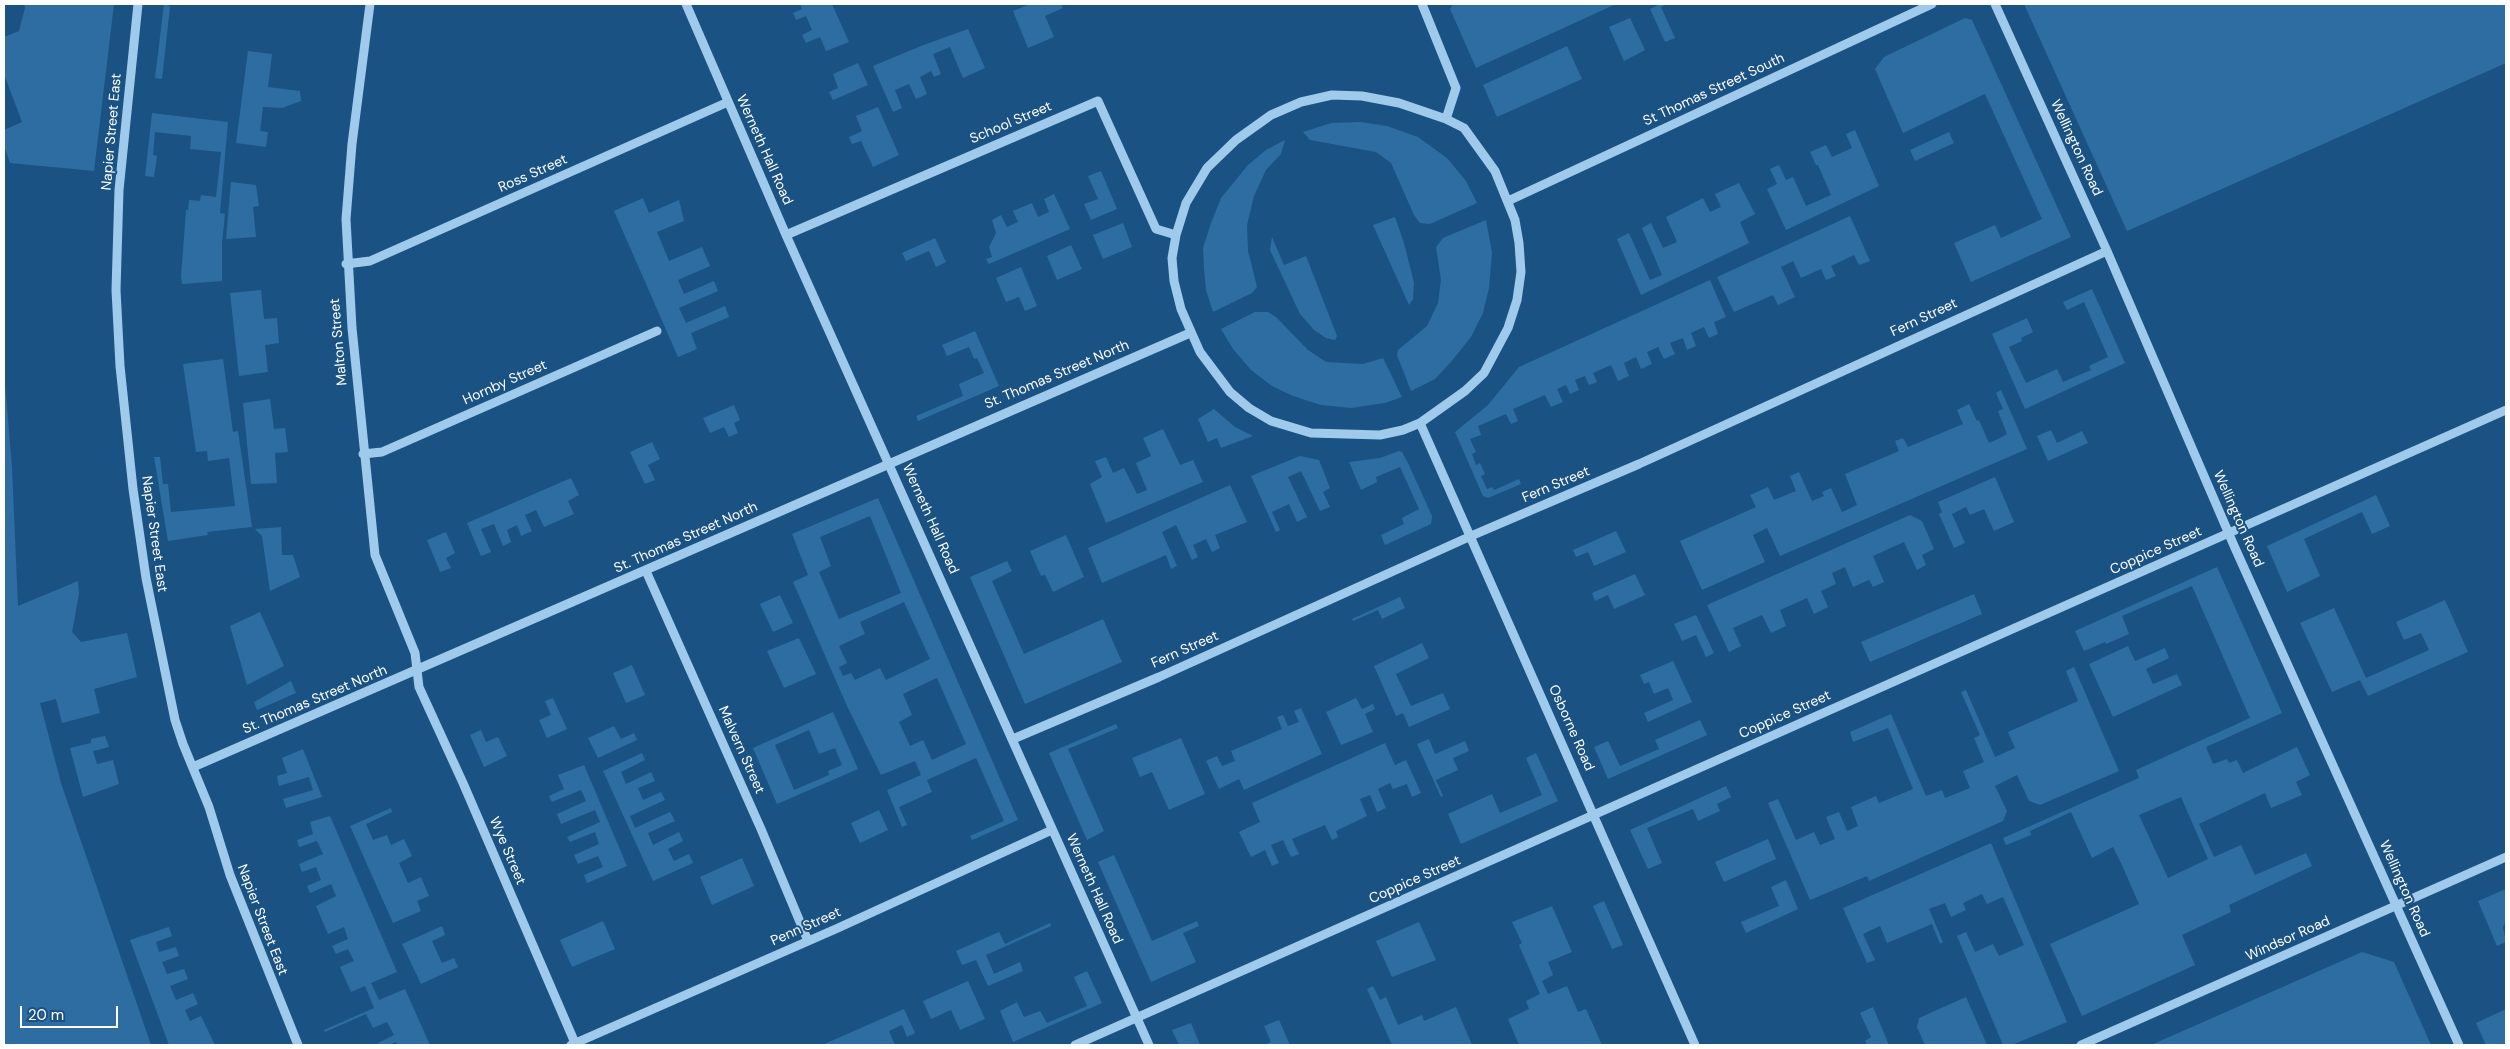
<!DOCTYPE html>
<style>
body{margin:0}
#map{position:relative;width:2510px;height:1049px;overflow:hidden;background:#1a5383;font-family:"DM Sans",sans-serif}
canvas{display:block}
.frame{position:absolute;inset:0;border:5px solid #fff;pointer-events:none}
.scale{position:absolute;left:20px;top:1006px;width:98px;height:22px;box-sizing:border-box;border:2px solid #fff;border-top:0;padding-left:6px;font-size:15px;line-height:18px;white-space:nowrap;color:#fff;-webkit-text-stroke:4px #1a5383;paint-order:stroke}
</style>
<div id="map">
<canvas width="2510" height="1049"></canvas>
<div class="frame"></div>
<div class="scale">20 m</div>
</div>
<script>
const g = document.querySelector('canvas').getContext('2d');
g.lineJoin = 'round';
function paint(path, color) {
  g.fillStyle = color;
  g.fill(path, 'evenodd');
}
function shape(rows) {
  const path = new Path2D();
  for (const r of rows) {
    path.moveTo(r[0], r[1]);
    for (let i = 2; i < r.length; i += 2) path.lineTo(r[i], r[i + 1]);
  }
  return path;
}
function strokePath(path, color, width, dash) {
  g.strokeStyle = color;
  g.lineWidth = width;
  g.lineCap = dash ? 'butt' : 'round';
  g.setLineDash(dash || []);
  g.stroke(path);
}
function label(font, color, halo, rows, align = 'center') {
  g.font = font + ' "DM Sans",sans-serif';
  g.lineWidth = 4;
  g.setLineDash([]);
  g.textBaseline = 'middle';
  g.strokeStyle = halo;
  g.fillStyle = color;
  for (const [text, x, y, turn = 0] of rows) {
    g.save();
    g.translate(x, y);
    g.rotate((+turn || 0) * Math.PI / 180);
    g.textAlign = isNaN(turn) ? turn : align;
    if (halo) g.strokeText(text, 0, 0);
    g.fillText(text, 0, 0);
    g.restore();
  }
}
const green = shape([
 [24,4,114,4,94,171,10,163,4,146,4,130,22,122,4,74,4,37,19,31,25,8],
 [164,4,168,4,170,7,162,79,155,78],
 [800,4,832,4,849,42,826,51,820,37,806,43,802,35,812,30,806,16,796,20,793,13,802,9],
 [1030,4,1061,4,1063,8,1045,16,1054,37,1028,48,1013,11],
 [1453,4,1616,4,1476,68,1450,9],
 [1660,4,1666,4,1661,7,1675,38,1665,42,1650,9],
 [2024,4,2506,4,2506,63,2127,231],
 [1630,18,1645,50,1624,61,1609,27],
 [1965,18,1972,20,2071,237,1971,282,1954,243,1995,225,2001,238,2042,219,1985,94,1903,133,1875,69,1884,57],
 [968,29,985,68,963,78,950,47,933,54,941,74,934,77,931,71,920,77,927,94,916,99,909,84,895,90,902,108,893,112,873,66,921,46],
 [1567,46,1582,79,1497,117,1483,85],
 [248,51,272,54,268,87,300,91,301,101,282,108,263,107,260,131,268,132,266,147,236,143],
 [858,63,868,85,833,100,829,92,838,88,833,74],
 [878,107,899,155,873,167,861,141,852,144,849,137,862,131,856,116],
 [152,113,228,122,220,213,225,214,222,243,222,281,182,284,181,277,186,210,188,210,189,200,200,201,201,195,216,197,221,152,190,149,191,136,155,132,153,155,157,156,154,177,145,176],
 [1360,122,1387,126,1418,137,1447,158,1466,181,1477,203,1430,224,1420,223,1414,215,1391,163,1376,152,1310,140,1303,132,1331,123],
 [1855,130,1879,186,1786,230,1767,189,1777,184,1770,169,1779,165,1786,180,1793,177,1806,206,1831,195,1818,165,1816,165,1810,152,1826,145,1832,157,1852,148,1846,134],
 [1949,132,1954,143,1915,161,1910,150],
 [1285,140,1281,154,1266,170,1254,196,1247,225,1248,251,1257,287,1252,293,1213,312,1206,290,1204,269,1203,248,1211,223,1221,198,1248,165,1266,150],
 [1101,171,1117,209,1091,220,1084,204,1098,199,1088,176],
 [231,182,256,185,259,206,253,207,256,237,226,239],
 [1739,183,1755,214,1740,222,1749,243,1641,295,1617,239,1629,233,1650,280,1662,275,1642,228,1651,223,1663,248,1677,242,1666,217,1703,198,1710,212,1721,207,1715,194],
 [1054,194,1070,229,989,264,986,259,992,257,989,247,996,233,992,220,1001,215,1007,227,1018,222,1013,211,1032,203,1038,217,1049,212,1044,199],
 [643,198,649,213,679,200,684,221,657,232,669,261,702,247,710,266,678,280,684,294,714,281,718,291,679,308,686,323,725,306,729,317,691,333,697,349,678,357,614,211],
 [1850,216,1870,261,1859,265,1854,255,1831,266,1836,276,1826,280,1821,269,1801,278,1793,261,1781,267,1795,297,1778,305,1773,295,1734,312,1717,277],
 [1395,217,1404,243,1414,283,1413,299,1409,305,1373,225],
 [1486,220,1492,253,1489,288,1483,313,1471,337,1451,362,1435,379,1411,391,1397,355,1398,350,1427,326,1438,303,1441,280,1436,247,1443,238],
 [1123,223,1132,247,1103,259,1093,235],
 [1272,237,1284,265,1306,256,1337,336,1335,340,1326,338,1314,330,1300,314,1270,250],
 [935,238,946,262,936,267,929,251,906,261,902,253],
 [1071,245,1082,269,1057,280,1047,256],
 [1021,267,1037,306,1025,311,1019,297,1006,302,996,278],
 [1710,280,1726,317,1714,322,1718,334,1709,338,1704,327,1691,333,1696,346,1687,350,1683,338,1670,343,1675,354,1664,359,1658,347,1647,352,1652,364,1641,369,1636,357,1624,363,1629,376,1618,381,1611,365,1593,373,1597,382,1589,385,1585,376,1575,380,1579,390,1570,394,1566,385,1557,389,1563,402,1551,407,1545,395,1513,409,1518,421,1511,424,1506,414,1478,426,1481,435,1470,439,1476,452,1472,454,1476,465,1480,463,1485,474,1481,476,1487,489,1492,487,1494,490,1519,479,1521,484,1488,498,1483,496,1455,432,1488,405,1519,367],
 [2092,289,2125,363,2025,409,1992,334,2027,318,2033,332,2021,338,2022,341,2009,347,2026,383,2057,369,2063,382,2091,370,2089,366,2108,357,2084,302,2067,310,2063,302],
 [261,290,264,319,277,318,279,343,265,345,268,372,239,376,230,293],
 [1255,312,1268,312,1276,317,1308,350,1326,362,1363,364,1383,358,1402,397,1385,403,1351,408,1321,405,1293,396,1272,386,1251,370,1233,349,1221,329],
 [975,331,999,386,918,421,916,416,963,396,959,384,984,373,977,358,974,359,969,347,947,356,942,345],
 [223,359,233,432,238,431,252,527,207,532,208,535,168,541,154,457,160,457,163,484,168,484,171,512,235,506,229,458,208,461,207,451,196,452,183,364],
 [4,372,12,467,18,606,78,581,79,594,72,632,81,642,127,633,137,677,94,689,100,713,62,723,56,699,40,703,61,783,151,1045,4,1045],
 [2001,390,2027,449,1780,556,1767,528,1753,535,1765,562,1702,590,1680,541,1756,507,1750,495,1768,487,1774,500,1796,491,1790,476,1799,472,1812,501,1824,496,1822,492,1831,488,1842,512,1857,505,1845,474,1899,451,1895,441,1903,438,1908,447,1963,424,1957,410,1969,404,1977,421,1979,420,1989,443,2000,438,2007,434,1998,411,2003,409,1996,393],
 [270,399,274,429,285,428,288,452,275,453,277,483,251,484,243,403],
 [734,405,740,420,734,423,738,433,729,437,724,427,710,433,703,418],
 [1214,409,1235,427,1253,436,1221,448,1217,438,1208,442,1198,419],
 [1163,429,1180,465,1193,460,1203,482,1106,523,1090,484,1102,477,1095,461,1106,457,1113,473,1124,468,1137,494,1147,490,1136,463,1151,456,1143,438],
 [2051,430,2057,443,2082,431,2088,443,2048,461,2037,436],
 [652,442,660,459,648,465,655,480,645,484,630,452],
 [1399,451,1402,452,1408,463,1432,516,1431,524,1385,545,1381,535,1404,524,1402,518,1419,509,1400,467,1376,477,1377,482,1361,490,1349,462,1380,458],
 [1300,456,1319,460,1330,488,1323,492,1330,507,1320,511,1301,471,1288,477,1307,517,1297,522,1289,504,1272,512,1280,530,1276,532,1251,476],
 [1995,477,2014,522,1994,531,1984,509,1970,515,1966,507,1952,514,1965,543,1954,548,1939,514,1942,512,1938,502],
 [571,478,579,495,568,501,574,514,544,527,536,510,525,515,532,531,521,536,517,525,507,530,511,542,503,546,494,524,481,529,491,552,481,556,467,523],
 [1230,485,1247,522,1215,535,1220,548,1212,552,1206,539,1193,545,1198,557,1192,560,1176,525,1162,532,1177,566,1171,569,1166,555,1102,583,1088,548],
 [2376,495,2390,526,2372,534,2362,512,2304,539,2320,576,2287,592,2267,546],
 [878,498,1018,820,972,840,970,836,1004,821,976,758,927,780,932,792,899,807,907,825,902,827,887,790,921,775,915,761,881,775,847,706,793,582,808,575,792,534],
 [870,516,901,593,839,619,819,572,831,566,820,537],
 [904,602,930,659,886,680,880,668,855,680,851,673,843,676,839,667,847,663,839,646,865,634,860,622],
 [937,678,966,744,932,760,923,740,910,746,899,722,912,715,903,694],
 [1910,515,1922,521,1934,549,1922,555,1926,565,1917,570,1904,542,1873,556,1884,582,1873,587,1869,580,1853,587,1845,567,1832,573,1836,584,1821,591,1828,607,1814,614,1807,598,1780,610,1786,626,1771,633,1762,615,1733,628,1741,646,1729,652,1707,605],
 [281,527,282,555,293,555,300,577,270,591,262,536,255,529],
 [1616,531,1626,552,1594,566,1588,552,1576,557,1573,550],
 [446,532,455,553,446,558,451,568,440,572,427,540],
 [1066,535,1084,577,1053,592,1045,575,1041,576,1030,551],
 [1007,561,1012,571,992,581,1024,654,1103,619,1122,662,1025,704,970,577],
 [2217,567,2282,713,2206,747,2213,764,2227,759,2229,763,2237,760,2243,773,2297,747,2310,775,2296,782,2302,795,2271,808,2265,793,2199,824,2214,857,2241,845,2255,875,2306,853,2312,866,2229,905,2231,912,2182,935,2195,965,2082,1016,2050,944,2139,904,2121,863,2113,847,2092,858,2071,812,2030,831,2031,835,2006,845,2003,838,2139,778,2136,770,2250,718,2192,586,2122,616,2129,634,2106,644,2105,642,2084,651,2075,631],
 [2181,797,2208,859,2168,878,2139,815],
 [1635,574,1645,595,1614,609,1608,595,1595,601,1592,593],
 [1974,594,1982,614,1870,662,1861,642],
 [780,595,793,623,773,632,760,604],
 [1400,597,1405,608,1382,619,1378,610,1353,621,1352,619],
 [2445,600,2468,652,2368,696,2360,680,2332,692,2300,623,2334,608,2366,678,2429,650,2421,633,2404,640,2396,622],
 [260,612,284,666,247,685,230,626],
 [1696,615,1714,653,1706,657,1696,635,1682,641,1674,624],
 [799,638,816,674,784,688,767,651],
 [1422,643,1429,658,1396,674,1411,706,1443,693,1450,709,1409,727,1403,713,1396,716,1374,666],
 [2128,646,2135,661,2165,648,2169,658,2146,669,2153,684,2177,674,2182,685,2113,717,2089,664],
 [1673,661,1692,702,1648,722,1644,713,1673,700,1668,688,1654,694,1649,682,1644,684,1640,675],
 [632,665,645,695,626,703,613,673],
 [2074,667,2119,771,2040,805,2029,801,2017,775,1995,786,2007,811,2003,821,1869,881,1867,876,1810,900,1768,803,1778,799,1796,840,1814,832,1820,845,1835,839,1826,817,1839,812,1847,831,1858,826,1851,807,1876,796,1879,803,1913,789,1888,728,1853,742,1850,732,1891,714,1926,796,1942,790,1945,798,1970,788,1963,771,1984,762,1974,738,1980,735,1961,692,1966,690,1995,757,2015,748,2008,732,2078,701,2066,671],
 [291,681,296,693,257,710,254,702],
 [553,698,567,729,547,738,539,720,551,715,545,701],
 [1356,698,1362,709,1373,704,1375,709,1365,714,1373,732,1341,745,1326,712],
 [1301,708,1322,754,1244,790,1239,779,1219,789,1206,761,1217,756,1222,766,1235,761,1231,751,1282,729,1277,717,1283,715,1288,726,1299,722,1294,711],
 [833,712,858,769,777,804,753,748],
 [809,730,819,754,835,748,842,765,828,771,829,775,794,790,775,745],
 [1700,720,1707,735,1608,779,1594,747,1608,741,1620,766,1659,749,1655,740],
 [1116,724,1118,728,1068,749,1104,831,1087,840,1049,753],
 [614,726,621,739,634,733,637,740,598,758,588,738],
 [481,730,486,742,498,737,507,756,484,767,470,735],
 [105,736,109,747,93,751,97,764,113,760,119,784,83,797,70,748,91,743,91,739],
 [1181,738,1205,794,1169,810,1152,772,1140,777,1132,758],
 [1429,739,1435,754,1465,741,1469,751,1453,758,1458,770,1436,780,1443,796,1441,797,1417,744],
 [1385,743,1395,765,1406,760,1421,793,1412,797,1407,784,1393,789,1390,783,1378,789,1386,808,1377,812,1370,795,1360,799,1367,816,1336,831,1338,837,1332,840,1325,825,1292,839,1299,854,1291,857,1283,840,1271,845,1279,863,1272,866,1265,850,1251,857,1239,832,1260,822,1252,803],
 [303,749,322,797,286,808,283,799,313,790,309,777,279,786,277,776,287,773,282,758],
 [642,753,645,760,621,772,626,784,651,772,655,781,638,788,643,800,661,792,665,800,630,816,635,828,670,812,675,821,648,833,653,845,679,832,683,841,668,849,674,861,689,854,693,863,653,881,603,771],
 [1536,753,1558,801,1461,844,1448,814,1492,794,1500,813,1542,795,1526,758],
 [584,765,627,866,587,883,584,875,603,867,598,856,578,864,574,855,599,844,595,832,570,842,567,837,600,822,595,810,561,824,557,814,586,801,581,790,552,802,549,796,564,789,558,775],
 [1726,786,1731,797,1717,804,1720,811,1698,821,1693,809,1647,828,1662,863,1648,869,1630,830],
 [391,808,392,812,366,824,373,840,387,835,391,845,404,839,412,856,399,863,408,883,421,877,429,896,417,901,421,911,393,923,350,826],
 [879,810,888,830,860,843,851,823],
 [330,816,397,972,371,983,379,1000,405,989,430,1045,398,1045,396,1042,389,1045,379,1045,378,1043,394,1035,387,1022,373,1028,366,1014,325,1032,324,1030,374,1008,365,986,351,992,340,967,354,961,348,949,336,954,332,946,348,939,344,927,328,934,316,906,336,896,331,884,310,893,307,886,321,880,316,867,302,872,299,864,323,854,317,841,299,847,297,840,313,834,310,822],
 [1768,839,1776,859,1724,882,1715,862],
 [1991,843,2067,1022,2012,1045,2003,1045,1957,936,1966,932,1975,952,1993,944,1999,956,2024,945,2003,897,1987,904,1982,894,1963,903,1966,910,1951,917,1945,903,1929,909,1943,942,1940,944,1932,924,1887,943,1880,926,1863,934,1875,960,1867,963,1843,908],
 [1114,855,1152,941,1197,921,1199,926,1183,933,1196,962,1151,982,1098,862],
 [742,858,754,886,712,905,700,877],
 [1786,880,1798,909,1746,933,1741,922,1779,906,1771,887],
 [2506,889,2506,920,2503,927,2506,942,2497,946,2478,901],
 [1604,901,1623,945,1612,949,1593,906],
 [1552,906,1572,952,1548,962,1553,975,1542,981,1548,994,1567,986,1578,1012,1586,1009,1602,1045,1519,1045,1508,1019,1529,1009,1526,1001,1540,994,1519,945,1522,943,1512,922],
 [603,921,615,949,572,967,560,940],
 [1419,922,1436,960,1392,977,1376,941],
 [1050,923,1051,926,986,955,994,974,1020,962,1023,971,988,986,976,960,962,965,956,951,999,932,1005,944],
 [442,926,445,935,432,941,442,963,454,958,458,967,421,984,402,944],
 [169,927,172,936,156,942,159,952,176,947,179,956,162,962,167,974,184,969,188,979,170,986,176,1000,193,993,198,1004,185,1010,190,1021,201,1016,215,1045,169,1045,130,940],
 [2362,952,2394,962,2431,1045,2151,1045],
 [1087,971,1102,1003,1013,1042,1000,1011,1017,1002,1024,1017,1040,1011,1047,1023,1087,1006,1074,977],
 [968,981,985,1019,960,1030,951,1010,931,1019,923,1001],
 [1373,986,1380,1000,1386,997,1398,1025,1422,1015,1424,1021,1456,1007,1472,1045,1392,1045,1367,989],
 [1966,997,1987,1045,1925,1045,1917,1027,1919,1018],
 [1873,1007,1889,1045,1867,1045,1865,1041,1871,1037,1860,1013],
 [904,1009,915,1033,907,1037,902,1025,889,1031,895,1045,822,1045],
 [2506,1009,2506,1045,2486,1045,2476,1023],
 [1279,1020,1290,1045,1264,1045,1271,1042,1264,1026],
 [1191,1023,1200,1045,1179,1045,1172,1030]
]);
const minor = shape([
 [138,4,119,190,116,290,120,366,133,489,146,578,175,720,183,744,209,807,230,875,298,1045],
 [370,4,352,144,346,219,352,328,375,555,415,653,419,687,463,783,575,1043],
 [686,4,786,235,1149,1045],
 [1422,4,1456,88,1446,119],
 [1995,4,2107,251,2235,548,2459,1045],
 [1332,95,1362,96,1399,103,1446,119,1464,128,1495,171,1515,220,1519,243,1521,272,1517,300,1508,328,1484,373,1465,391,1420,423,1403,430,1380,435,1311,433,1271,421,1249,408,1230,392,1200,352,1181,309,1174,281,1172,258,1176,235,1186,203,1207,168,1236,140,1271,115,1301,102,1332,95],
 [1508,201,1932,4],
 [786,235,1098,101,1156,229,1176,235],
 [346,264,370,261,728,102],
 [1420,423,1695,1045],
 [363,454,382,452,657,331],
 [646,571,761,829,808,941],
 [1013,739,1159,677,1471,536,1639,464,2107,251],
 [193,767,1190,333],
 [571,1045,838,928,1052,830],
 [1075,1045,2506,410],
 [2081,1045,2506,857]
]);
const streetNames = [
 ["St Thomas Street South",1714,90,-25],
 ["School Street",1011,123,-23],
 ["Napier Street East",112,132,-85],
 ["Wellington Road",2076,148,65],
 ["Werneth Hall Road",764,150,66],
 ["Ross Street",533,174,-24],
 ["Fern Street",1924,318,-25],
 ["Malton Street",339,342,-95],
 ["St. Thomas Street North",1057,375,-23],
 ["Hornby Street",505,383,-24],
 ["Fern Street",1556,485,-23],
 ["Werneth Hall Road",930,519,66],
 ["Wellington Road",2238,519,66],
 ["Napier Street East",154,534,82],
 ["St. Thomas Street North",686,538,-24],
 ["Coppice Street",2156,551,-24],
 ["Fern Street",1185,650,-24],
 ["St. Thomas Street North",315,700,-23],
 ["Coppice Street",1785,715,-24],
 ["Osborne Road",1571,728,66],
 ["Malvern Street",741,750,66],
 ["Wye Street",507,851,67],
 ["Coppice Street",1415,880,-24],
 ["Werneth Hall Road",1094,889,66],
 ["Wellington Road",2404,889,66],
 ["Napier Street East",262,920,69],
 ["Penn Street",806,927,-24],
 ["Windsor Road",2288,939,-24]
];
paint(green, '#2d6da2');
strokePath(minor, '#a0caeb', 9);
label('14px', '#fff', '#1a5383', streetNames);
</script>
